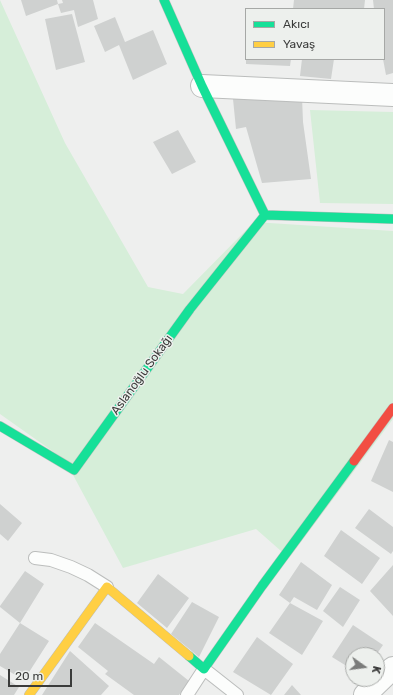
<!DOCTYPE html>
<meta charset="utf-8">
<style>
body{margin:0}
#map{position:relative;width:393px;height:695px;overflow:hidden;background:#eeefee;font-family:Rubik,sans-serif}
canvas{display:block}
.legend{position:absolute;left:245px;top:8px;width:140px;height:52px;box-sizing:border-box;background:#edf0ed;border:1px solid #a6a8a6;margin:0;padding:5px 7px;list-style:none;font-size:12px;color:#3b3c3b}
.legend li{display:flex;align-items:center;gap:8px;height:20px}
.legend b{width:20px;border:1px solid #a6a8a6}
.north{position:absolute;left:345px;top:647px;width:40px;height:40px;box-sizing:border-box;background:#edf0ed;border:1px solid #a6a8a6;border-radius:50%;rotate:104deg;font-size:11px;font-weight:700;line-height:16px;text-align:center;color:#3b3c3b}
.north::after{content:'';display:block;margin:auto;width:14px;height:18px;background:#7a7b7a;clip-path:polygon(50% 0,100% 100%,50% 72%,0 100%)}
.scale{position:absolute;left:8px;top:669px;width:64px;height:18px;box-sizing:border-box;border:2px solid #3b3c3b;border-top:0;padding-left:5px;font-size:12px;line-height:14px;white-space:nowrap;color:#3b3c3b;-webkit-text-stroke:3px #edf0ed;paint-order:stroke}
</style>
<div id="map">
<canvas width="393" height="695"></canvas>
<ul class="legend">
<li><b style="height:5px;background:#16e098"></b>Akıcı</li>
<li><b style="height:5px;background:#ffcf43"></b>Yavaş</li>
</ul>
<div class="north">K</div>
<div class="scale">20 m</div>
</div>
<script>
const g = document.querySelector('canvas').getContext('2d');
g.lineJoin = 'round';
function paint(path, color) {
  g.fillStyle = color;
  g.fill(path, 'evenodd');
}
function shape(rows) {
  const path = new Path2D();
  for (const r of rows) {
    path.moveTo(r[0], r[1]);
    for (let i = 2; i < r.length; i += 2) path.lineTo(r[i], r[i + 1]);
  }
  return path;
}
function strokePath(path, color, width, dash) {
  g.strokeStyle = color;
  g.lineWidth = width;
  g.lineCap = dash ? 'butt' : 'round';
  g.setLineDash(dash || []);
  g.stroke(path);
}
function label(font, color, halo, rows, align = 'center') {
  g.font = font + ' Rubik,sans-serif';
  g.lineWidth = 3;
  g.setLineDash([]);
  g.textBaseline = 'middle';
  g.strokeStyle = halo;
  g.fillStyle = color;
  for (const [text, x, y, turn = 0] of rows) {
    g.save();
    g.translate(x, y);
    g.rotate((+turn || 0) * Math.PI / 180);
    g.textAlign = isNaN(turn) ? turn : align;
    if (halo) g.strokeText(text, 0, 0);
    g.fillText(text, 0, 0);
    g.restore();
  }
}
const green = shape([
 [0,0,65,143,148,287,183,294,254,222,393,231,393,419,289,558,256,529,123,568,65,460,0,414],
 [310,110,393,112,393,204,320,203]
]);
const building = shape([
 [21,0,57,0,58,4,26,16],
 [62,0,93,0,98,19,78,27,74,10,61,13,58,4,63,3],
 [294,0,365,0,364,9,293,9],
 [373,0,393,0,393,73,386,75,383,59,384,9,374,9],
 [72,14,85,62,56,70,45,19],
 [115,17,125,42,153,30,167,64,133,80,119,45,105,52,94,26],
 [246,59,291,59,290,66,246,64],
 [302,59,334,59,331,79,300,76],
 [302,97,303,122,311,179,262,183,246,127,236,129,233,99],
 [178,130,196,162,172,174,153,142],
 [389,440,393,442,393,492,371,481],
 [0,504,22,523,8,541,0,534],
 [369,509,393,527,393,551,391,554,355,528],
 [341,530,380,558,362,584,324,556],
 [301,562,332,585,317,610,294,597,290,603,279,595],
 [393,565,393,616,370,591],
 [25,571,44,584,20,623,0,607,0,606],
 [158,574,189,598,167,628,137,603],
 [340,587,360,600,343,627,323,611],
 [192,602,219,617,199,657,171,634],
 [290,603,323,621,302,655,269,633],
 [20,623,49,641,24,680,0,666,0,654],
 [95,623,154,664,159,657,189,681,179,695,134,695,105,674,108,671,78,647],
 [353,625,383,645,376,655,353,655,353,670,332,657],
 [257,637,293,664,271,695,233,672],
 [70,651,109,686,101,695,42,695],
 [0,675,19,687,14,695,0,695],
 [292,685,301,695,284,695]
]);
const lane = shape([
 [35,558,51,560,71,567,88,575,107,587],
 [187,695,204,669,237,695]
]);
const street = shape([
 [202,86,393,95],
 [365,695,393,668]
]);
const fast = shape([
 [164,0,202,86,265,215,393,219],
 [0,426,74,470,190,309,265,215],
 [189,656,204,669,262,586,354,461]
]);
const slow = shape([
 [29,695,107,587,189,656]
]);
const jam = shape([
 [354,461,393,408]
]);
const streetNames = [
 ["Aslanoğlu Sokağı",142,375,-54]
];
paint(green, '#d6eed9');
paint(building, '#cfd1d0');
strokePath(lane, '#bbbdbc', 14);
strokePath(street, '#bbbdbc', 24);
strokePath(fast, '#bbbdbc', 10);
strokePath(slow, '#bbbdbc', 10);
strokePath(jam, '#bbbdbc', 10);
strokePath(lane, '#fcfdfc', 12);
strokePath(street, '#fcfdfc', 22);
strokePath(fast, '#16e098', 9);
strokePath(slow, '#ffcf43', 9);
strokePath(jam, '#f24e42', 9);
label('12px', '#3b3c3b', '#edf0ed', streetNames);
</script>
